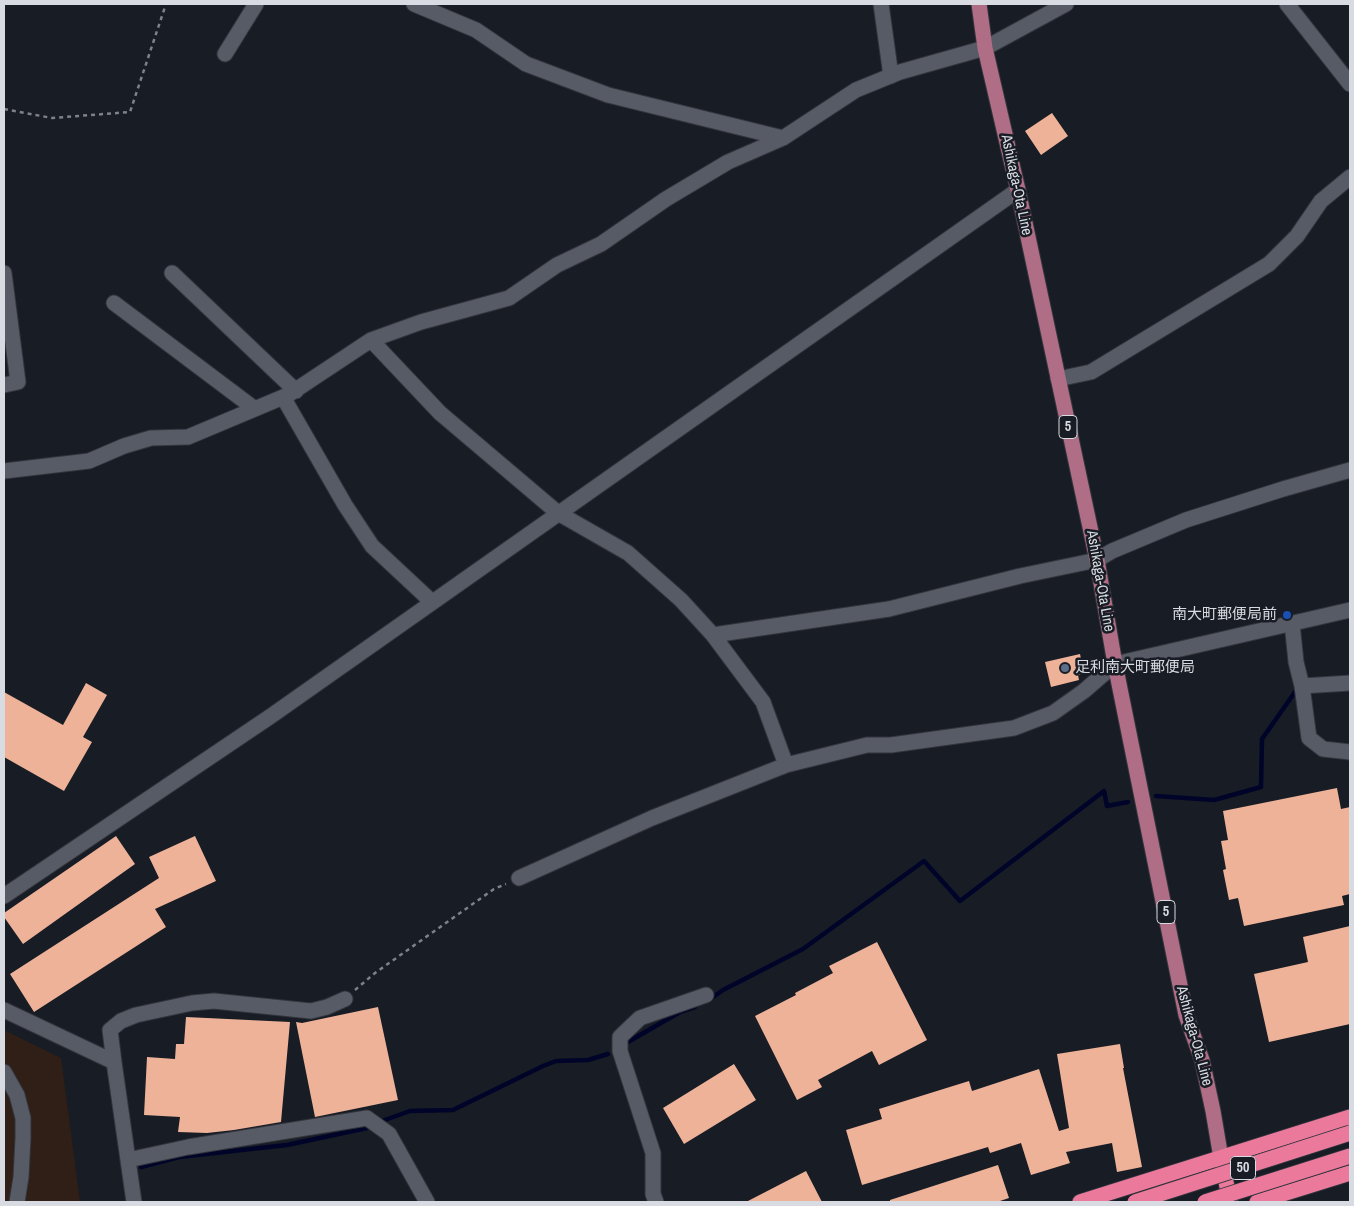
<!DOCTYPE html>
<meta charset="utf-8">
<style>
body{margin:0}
#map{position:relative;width:1354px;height:1206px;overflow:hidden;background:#181c25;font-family:"Archivo Narrow",sans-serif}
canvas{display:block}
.frame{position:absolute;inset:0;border:5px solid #d8dbe1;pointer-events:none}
</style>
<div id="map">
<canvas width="1354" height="1206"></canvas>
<div class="frame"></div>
</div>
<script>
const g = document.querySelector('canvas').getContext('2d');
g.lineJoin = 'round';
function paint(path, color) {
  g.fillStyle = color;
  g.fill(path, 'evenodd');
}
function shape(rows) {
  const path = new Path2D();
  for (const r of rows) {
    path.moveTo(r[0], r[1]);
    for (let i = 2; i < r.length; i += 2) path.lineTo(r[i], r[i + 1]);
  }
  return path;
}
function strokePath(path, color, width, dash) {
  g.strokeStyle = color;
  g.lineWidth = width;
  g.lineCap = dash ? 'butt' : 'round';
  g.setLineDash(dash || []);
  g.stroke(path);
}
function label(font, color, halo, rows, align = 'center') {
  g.font = font + ' "Archivo Narrow","Noto Sans JP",sans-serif';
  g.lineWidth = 5;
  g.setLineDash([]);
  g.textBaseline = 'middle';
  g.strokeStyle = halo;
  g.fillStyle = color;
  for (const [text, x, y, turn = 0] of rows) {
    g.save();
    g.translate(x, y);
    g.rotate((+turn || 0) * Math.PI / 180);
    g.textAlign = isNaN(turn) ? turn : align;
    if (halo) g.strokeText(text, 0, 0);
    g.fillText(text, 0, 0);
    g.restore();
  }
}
const industrial = shape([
 [4,1030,61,1058,80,1202,4,1202]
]);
const stream = shape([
 [1156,796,1214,800,1261,787,1262,739,1295,692],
 [709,1000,723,990,803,949,924,861,960,901,1104,791,1107,806,1128,802],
 [628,1042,680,1012,695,1007],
 [379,1122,410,1111,453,1110,543,1066,556,1061,588,1060,608,1054],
 [141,1167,179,1157,287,1145,367,1128]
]);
const building = shape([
 [1052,113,1068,136,1041,155,1025,131],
 [1080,654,1084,673,1078,675,1079,680,1051,687,1045,662],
 [86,683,107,695,83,737,92,742,64,791,4,757,4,692,63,725],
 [1337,788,1341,809,1350,807,1350,894,1342,896,1344,905,1244,926,1238,898,1229,900,1223,870,1226,869,1221,841,1228,840,1223,811],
 [116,836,135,864,23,944,4,917,4,913],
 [195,836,216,881,155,909,166,927,34,1012,10,974,159,878,149,857],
 [1350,926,1350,1024,1269,1042,1254,974,1308,962,1303,937],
 [877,942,927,1040,879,1065,872,1051,818,1080,822,1087,797,1100,755,1016,796,995,795,993,833,973,829,966],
 [378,1007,398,1100,315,1117,296,1022,302,1023],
 [186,1017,290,1022,281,1122,234,1130,207,1133,178,1132,180,1117,144,1115,147,1057,175,1059,176,1044,184,1044],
 [1120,1044,1124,1068,1123,1068,1142,1167,1117,1172,1112,1143,1066,1152,1070,1163,1031,1175,1021,1143,990,1153,988,1147,862,1185,846,1130,882,1119,879,1109,969,1081,972,1091,1039,1069,1059,1131,1069,1128,1057,1054],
 [734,1064,756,1100,684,1144,663,1108],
 [998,1165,1009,1198,997,1202,890,1202,890,1200],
 [806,1171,822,1202,746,1202]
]);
const path = shape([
 [4,109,52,118,130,112,166,4],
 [355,990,375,973,494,889,506,884]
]);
const minor = shape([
 [414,4,476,30,526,64,608,95,783,138],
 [881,4,891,76],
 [1287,4,1350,84],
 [225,54,256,4],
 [4,273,18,382,4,385],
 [172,273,296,391],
 [114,303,255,409],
 [371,340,440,413,558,513,628,553,681,600,713,635,763,702,786,765],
 [1058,379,1091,372,1269,264,1297,236,1321,201,1350,177],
 [283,397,345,505,372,546,432,602],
 [4,471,89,461,124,446,151,438,188,437,288,395,371,340,421,322,509,298,557,265,601,244,666,199,728,162,783,138,856,90,900,72,985,48,1066,4],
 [1292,623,1296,662,1302,686,1309,738,1323,749,1350,752],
 [713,635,889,609,1020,576,1097,560,1112,551,1186,520,1283,489,1350,470],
 [1302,686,1350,683],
 [519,878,652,818,786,765,867,745,891,745,1014,728,1053,713,1084,691,1115,664,1350,610],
 [4,896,271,716,1018,190],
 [4,1010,114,1062,134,1202],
 [114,1062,110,1030,121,1021,136,1015,192,1003,214,1001,311,1011,327,1007,345,999],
 [4,1072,17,1095,23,1118,23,1138,21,1177,17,1202],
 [128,1160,188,1147,367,1118,389,1134,427,1202],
 [656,1202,653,1194,653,1153,620,1051,620,1037,640,1018,706,995]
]);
const major = shape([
 [979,4,985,48,1018,190,1097,560,1115,664,1186,1015,1202,1060,1213,1111,1221,1158]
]);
const highway = shape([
 [1222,1162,1230,1202],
 [1080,1202,1350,1117],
 [1257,1202,1350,1173]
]);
const highwayBridge = shape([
 [1135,1202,1350,1133],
 [1205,1202,1350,1156]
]);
const markers = [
 [1287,615,5,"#1a4fb4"],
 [1065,668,5,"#5c6f8a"]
];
const shields = [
 [1068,427,18],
 [1166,912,18],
 [1243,1168,25]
];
const shieldNames = [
 ["5",1068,427],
 ["5",1166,912],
 ["50",1243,1168]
];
const streetNames = [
 ["Ashikaga-Ota Line",1016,185,78],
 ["Ashikaga-Ota Line",1100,581,80],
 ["Ashikaga-Ota Line",1194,1036,75]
];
const poiNames = [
 ["南大町郵便局前",1277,615],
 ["足利南大町郵便局",1075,668,"left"]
];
paint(industrial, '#2f1f16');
strokePath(stream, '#000428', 4.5);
paint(building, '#eeb298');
strokePath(minor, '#33353c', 17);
strokePath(major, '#33353c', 17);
strokePath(highway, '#33353c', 17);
strokePath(path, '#7e8189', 2.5, [4, 4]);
strokePath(minor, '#575b66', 15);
strokePath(major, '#af6d86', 15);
strokePath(highway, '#ea799c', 15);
strokePath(highwayBridge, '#33353c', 17, []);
strokePath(highwayBridge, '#ea799c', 15);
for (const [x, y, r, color] of markers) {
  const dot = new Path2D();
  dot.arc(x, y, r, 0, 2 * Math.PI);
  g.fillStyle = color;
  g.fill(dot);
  strokePath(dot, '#181c25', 2);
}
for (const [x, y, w] of shields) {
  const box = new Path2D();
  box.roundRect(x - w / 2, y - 11.5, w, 23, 4);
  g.fillStyle = '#181c25';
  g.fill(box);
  strokePath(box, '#d8dbe1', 1);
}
label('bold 14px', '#d8dbe1', null, shieldNames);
label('15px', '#d8dbe1', '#181c25', streetNames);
label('15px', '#d8dbe1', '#181c25', poiNames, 'right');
</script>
